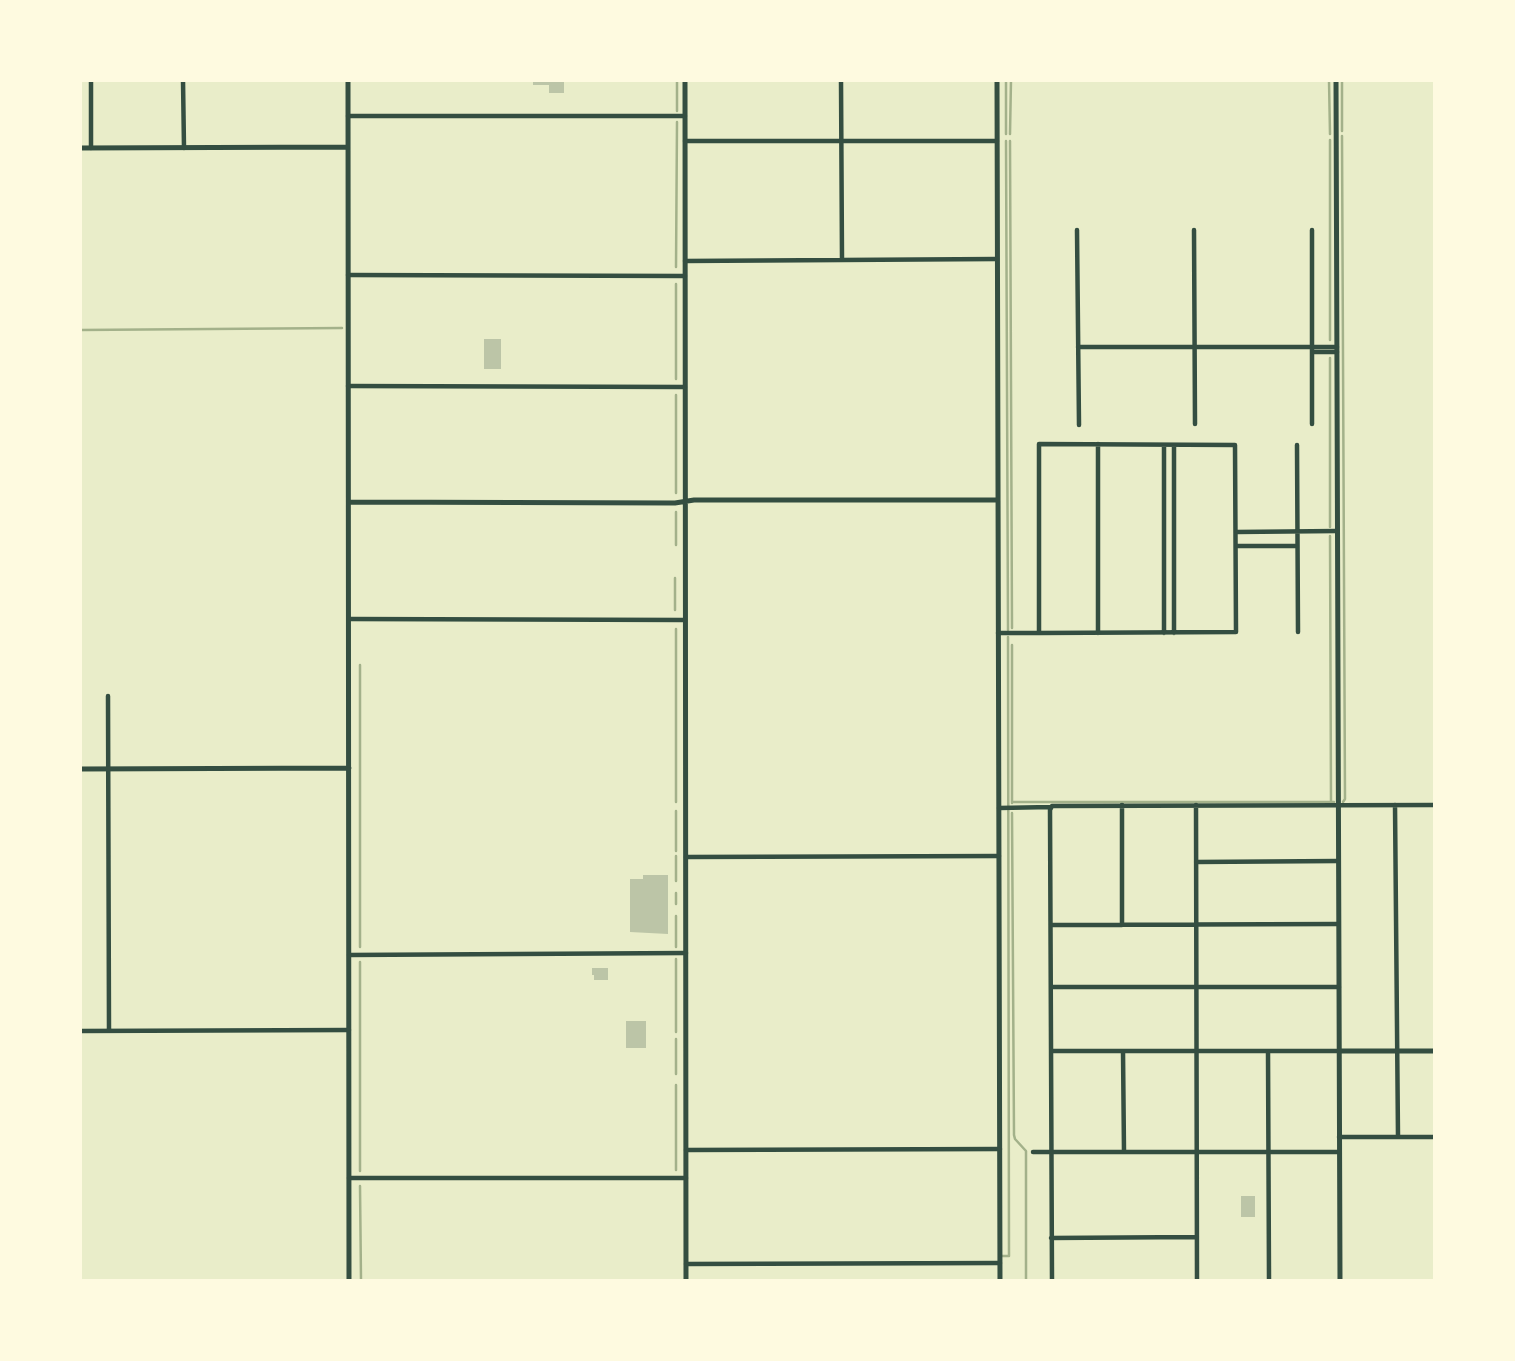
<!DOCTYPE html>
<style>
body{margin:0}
#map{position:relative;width:1515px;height:1361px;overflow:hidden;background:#e9edc9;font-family:"Roboto Condensed",sans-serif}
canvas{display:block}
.frame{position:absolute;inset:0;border:82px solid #fefae0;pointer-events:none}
</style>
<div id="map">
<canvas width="1515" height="1361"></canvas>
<div class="frame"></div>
</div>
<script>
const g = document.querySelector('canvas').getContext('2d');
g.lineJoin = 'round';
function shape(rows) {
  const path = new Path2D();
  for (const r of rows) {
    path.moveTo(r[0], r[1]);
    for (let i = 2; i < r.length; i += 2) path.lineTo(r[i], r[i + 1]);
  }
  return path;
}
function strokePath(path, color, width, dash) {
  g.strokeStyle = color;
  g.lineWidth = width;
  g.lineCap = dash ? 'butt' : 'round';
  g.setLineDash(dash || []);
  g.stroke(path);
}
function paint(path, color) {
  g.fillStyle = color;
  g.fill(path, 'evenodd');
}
const stream = shape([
 [1006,80,1006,134],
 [1329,80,1330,134],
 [1342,80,1342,131],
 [677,111,677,80],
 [1010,134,1011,80],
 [1342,136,1345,799,1343,802],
 [1330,140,1330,340],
 [1006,141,1008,630],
 [1010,141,1012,628],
 [676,267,677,122],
 [80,330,342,328],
 [1330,358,1330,527],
 [676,379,676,284],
 [676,493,676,395],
 [676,512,676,545],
 [1330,536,1331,802],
 [675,610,675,578],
 [676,629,676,802],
 [1012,645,1012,803],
 [360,665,360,947],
 [1012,802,1334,802],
 [676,811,676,851],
 [1012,813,1014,1135,1015,1139,1026,1151,1026,1280],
 [676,856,676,881],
 [676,893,676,904],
 [676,916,676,947],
 [676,959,676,1032],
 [360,962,360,1171],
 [676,1039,676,1074],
 [676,1085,676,1170],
 [360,1186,361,1280],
 [1000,1256,1009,1256,1008,637]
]);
const building = shape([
 [533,80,564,80,564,93,549,93,549,85,533,85],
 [484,339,501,339,501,369,484,369],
 [643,875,668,875,668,934,630,932,630,879,643,879],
 [592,968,608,968,608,980,594,980,594,975,592,975],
 [626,1021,646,1021,646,1048,626,1048],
 [1241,1196,1255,1196,1255,1217,1241,1217]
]);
const minor = shape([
 [91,80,91,148],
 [183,80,184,148],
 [841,80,842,260],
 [348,116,685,116],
 [685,141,997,141],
 [1077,230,1079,425],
 [1194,230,1195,424],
 [685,261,997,259],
 [348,275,685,276],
 [1078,347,1337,347],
 [1312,352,1337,352],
 [348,386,685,387],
 [1312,424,1312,230],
 [1098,444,1098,633],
 [1164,445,1164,633],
 [1174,445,1174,633],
 [1297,445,1298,632],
 [1236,532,1337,531],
 [1236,546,1297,546],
 [349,619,685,620],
 [998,633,1039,633,1236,632,1235,445,1039,444,1039,633],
 [108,696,109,1031],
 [1196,805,1197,1280],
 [1395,805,1398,1137],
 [999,808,1051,807],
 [686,857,999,856],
 [1196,862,1338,861],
 [1051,925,1338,924],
 [1122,925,1122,805],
 [349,955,686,953],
 [1051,987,1339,987],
 [80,1031,349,1030],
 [1051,1051,1339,1051],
 [1123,1051,1124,1152],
 [1268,1051,1269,1280],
 [1339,1137,1434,1137],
 [686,1150,1000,1149],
 [1033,1152,1339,1152],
 [349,1178,686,1178],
 [1051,1238,1197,1237],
 [686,1264,1000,1263],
 [1052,1280,1050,810,1052,806,1434,805]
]);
const tertiary = shape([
 [348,80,349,1280],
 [685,80,686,1280],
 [997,80,1000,1280],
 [1336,80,1340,1280],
 [80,148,348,147],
 [349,502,675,503,694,500,998,500],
 [80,769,349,768],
 [1339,1051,1434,1051]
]);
strokePath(stream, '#a3b18a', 2.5);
paint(building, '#bcc5a7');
strokePath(minor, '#344e41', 4.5);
strokePath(tertiary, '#344e41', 5);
</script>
